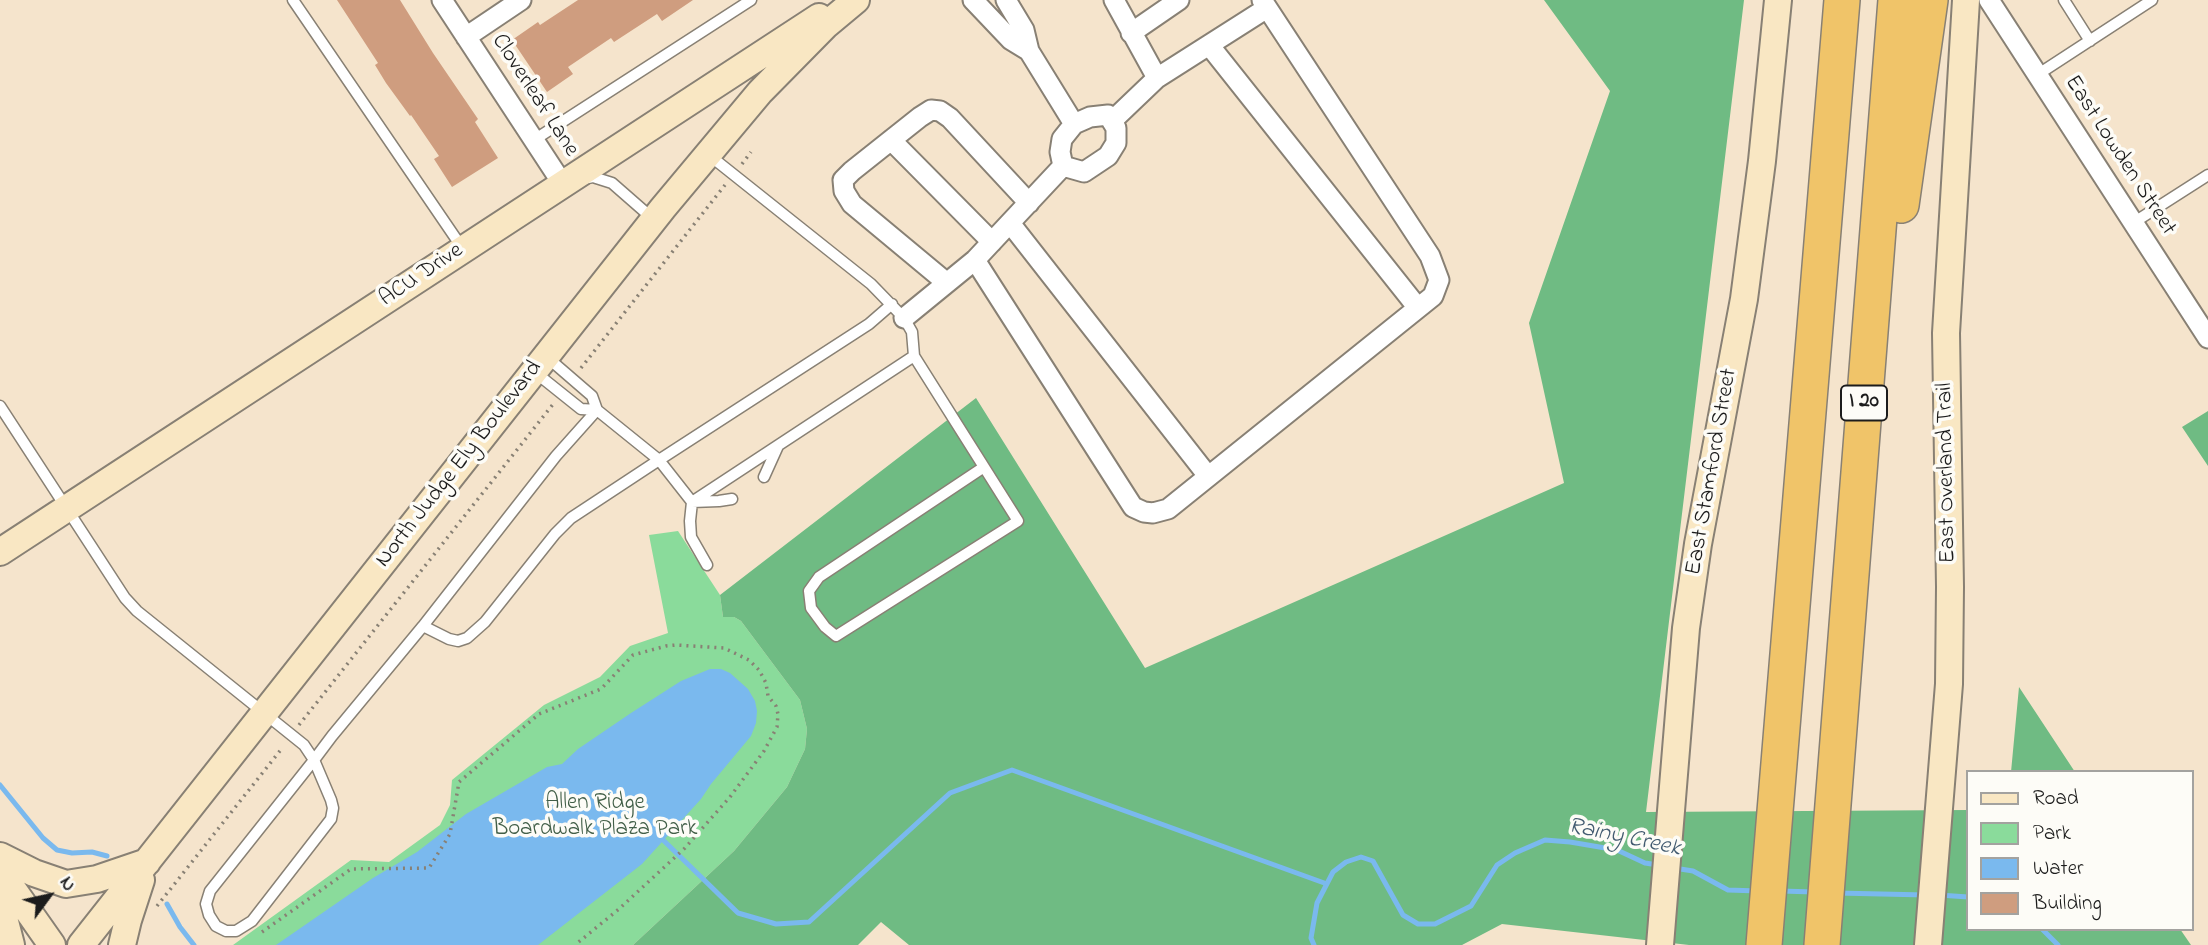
<!DOCTYPE html>
<style>
body{margin:0}
#map{position:relative;width:2208px;height:945px;overflow:hidden;background:#f5e4cc;font-family:"Indie Flower",sans-serif}
canvas{display:block}
.legend{position:absolute;left:1966px;top:770px;width:228px;height:161px;box-sizing:border-box;background:#fdfcf7;border:2px solid #a3a29f;margin:0;padding:9px 12px;list-style:none;font-size:21px;color:#1c1c1c}
.legend li{display:flex;align-items:center;gap:14px;height:35px}
.legend b{width:35px;border:2px solid #a3a29f}
.north{position:absolute;left:14px;top:861px;width:70px;height:70px;-webkit-text-stroke:5px #fdfcf7;paint-order:stroke;rotate:57deg;font-size:19px;font-weight:700;line-height:28px;text-align:center;color:#1c1c1c}
.north::after{content:'';display:block;margin:auto;width:24px;height:32px;background:#1c1c1c;clip-path:polygon(50% 0,100% 100%,50% 72%,0 100%)}
</style>
<div id="map">
<canvas width="2208" height="945"></canvas>
<ul class="legend">
<li><b style="height:9px;background:#f9e7c3"></b>Road</li>
<li><b style="height:19px;background:#8adb9b"></b>Park</li>
<li><b style="height:19px;background:#7ab9ee"></b>Water</li>
<li><b style="height:19px;background:#cf9d7f"></b>Building</li>
</ul>
<div class="north">N</div>
</div>
<script>
const g = document.querySelector('canvas').getContext('2d');
g.lineJoin = 'round';
function paint(path, color) {
  g.fillStyle = color;
  g.fill(path, 'evenodd');
}
function shape(rows) {
  const path = new Path2D();
  for (const r of rows) {
    path.moveTo(r[0], r[1]);
    for (let i = 2; i < r.length; i += 2) path.lineTo(r[i], r[i + 1]);
  }
  return path;
}
function strokePath(path, color, width, dash) {
  g.strokeStyle = color;
  g.lineWidth = width;
  g.lineCap = dash ? 'butt' : 'round';
  g.setLineDash(dash || []);
  g.stroke(path);
}
function label(font, color, halo, rows, align = 'center') {
  g.font = font + ' "Indie Flower",sans-serif';
  g.lineWidth = 7;
  g.setLineDash([]);
  g.textBaseline = 'middle';
  g.strokeStyle = halo;
  g.fillStyle = color;
  for (const [text, x, y, turn = 0] of rows) {
    g.save();
    g.translate(x, y);
    g.rotate((+turn || 0) * Math.PI / 180);
    g.textAlign = isNaN(turn) ? turn : align;
    if (halo) g.strokeText(text, 0, 0);
    g.fillText(text, 0, 0);
    g.restore();
  }
}
const green = shape([
 [678,531,720,595,723,617,734,617,741,621,800,700,807,729,805,749,787,787,734,851,633,945,233,945,351,860,389,862,440,825,450,805,452,780,544,705,600,677,630,646,668,633,649,535]
]);
const forest = shape([
 [1544,0,1744,0,1646,812,1968,810,1968,929,2180,929,2191,945,1689,945,1502,924,1462,945,909,945,881,922,858,945,633,945,734,851,787,787,805,749,807,729,800,700,741,621,734,617,723,617,720,595,976,398,1145,668,1564,483,1529,323,1610,91],
 [2208,411,2208,466,2182,427],
 [2019,687,2075,772,2011,772]
]);
const water = shape([
 [710,669,721,669,730,673,748,689,755,701,757,711,756,723,751,736,711,784,701,799,642,864,538,945,276,945,373,878,417,852,466,814,547,767,562,764,578,749,631,713,681,681]
]);
const stream = shape([
 [0,785,43,838,57,850,72,853,92,852,107,856],
 [660,837,738,913,776,924,809,922,950,793,1012,770,1327,884],
 [1674,868,1693,871,1728,890,1758,891],
 [1781,891,1814,892],
 [1837,893,1926,895],
 [1939,895,1968,897],
 [167,904,180,927,194,945],
 [2042,929,2058,945],
 [1314,945,1311,938,1317,903,1333,872,1346,862,1361,857,1373,861,1403,915,1418,924,1435,924,1471,906,1497,865,1515,853,1545,840,1570,842,1617,850,1645,863,1658,865]
]);
const building = shape([
 [337,0,400,0,433,53,478,119,475,122,498,158,452,187,434,159,439,156,411,115,410,116,386,83,375,65,378,63],
 [578,0,693,0,662,21,657,14,614,42,611,38,568,67,573,74,547,92,512,40,538,22,540,25]
]);
const path = shape([
 [742,164,751,152],
 [581,368,725,185],
 [299,725,554,403],
 [157,906,283,747],
 [262,932,351,869,429,868,450,834,459,782,539,714,601,689,633,655,666,646,676,645,724,648,749,660,759,670,766,683,768,696,776,706,778,714,777,727,764,751,730,797,685,848,619,909,575,945]
]);
const lane = shape([
 [293,0,463,249],
 [2064,0,2090,41],
 [2037,75,2152,0],
 [534,140,751,0],
 [709,155,871,284,904,318,912,332,914,356,1018,521,836,636,825,627,811,608,809,591,819,577,984,467],
 [583,179,593,177,612,183,652,218],
 [2133,223,2208,175],
 [548,358,592,396,597,410,659,460,869,324,892,304],
 [536,373,581,409,597,410],
 [0,406,125,598,137,611,304,745,314,760,331,800,333,808,331,819,252,921,236,931,226,931,216,926,209,915,206,904,210,891,314,760,332,736,423,626,449,639,458,641,467,638,485,622,555,534,571,518,659,460,692,502,914,356],
 [764,477,778,446],
 [707,565,691,537,690,521,692,502,719,501,732,499],
 [423,626,556,456,597,410]
]);
const street = shape([
 [442,0,562,183],
 [973,0,1011,40,1029,51,1024,30,1006,0],
 [1114,0,1157,78],
 [1989,0,2208,338],
 [1131,33,1179,0],
 [466,37,521,0],
 [1209,45,1418,308],
 [1029,51,1074,124],
 [1112,121,1157,78,1267,8],
 [891,140,992,242],
 [1010,223,1208,476],
 [975,260,1133,507,1144,512,1153,513,1168,509,1433,296,1439,280,1430,256,1262,0],
 [947,283,852,204,844,191,843,180,852,171,920,117,931,110,940,111,950,118,1029,203],
 [904,318,975,260,1063,166,1084,172,1108,156,1116,143,1116,128,1108,115,1090,117,1074,124,1062,139,1060,152,1063,166]
]);
const secondary = shape([
 [0,552,819,17],
 [0,856,34,873,66,884,97,879,147,862],
 [0,871,52,945],
 [0,902,11,945],
 [81,945,663,208,760,92,826,25,856,0],
 [122,945,128,920,141,880],
 [1660,945,1686,628,1698,544,1744,299,1762,161,1778,0],
 [1928,945,1949,684,1950,587,1946,333,1966,0]
]);
const highway = shape([
 [1901,205,1930,0],
 [1764,945,1842,0],
 [1822,945,1896,0]
]);
const shields = [
 [1864,403,46]
];
const shieldNames = [
 ["I 20",1864,403]
];
const streetNames = [
 ["Cloverleaf Lane",534,96,57],
 ["East Lowden Street",2119,156,57],
 ["ACU Drive",422,276,-34],
 ["North Judge Ely Boulevard",460,465,-52],
 ["East Stamford Street",1713,472,-80],
 ["East Overland Trail",1948,473,-91]
];
const parkNames = [
 ["Allen Ridge",595,804],
 ["Boardwalk Plaza Park",595,830]
];
const waterNames = [
 ["Rainy Creek",1624,839,12]
];
paint(green, '#8adb9b');
paint(forest, '#6fbb83');
paint(water, '#7ab9ee');
strokePath(stream, '#7ab9ee', 5);
paint(building, '#cf9d7f');
strokePath(lane, '#888074', 13);
strokePath(street, '#888074', 23);
strokePath(secondary, '#888074', 30);
strokePath(highway, '#888074', 38);
strokePath(path, '#888074', 3.5, [2, 5]);
strokePath(lane, '#fff', 10);
strokePath(street, '#fff', 19);
strokePath(secondary, '#f9e7c3', 26);
strokePath(highway, '#f0c469', 35);
for (const [x, y, w] of shields) {
  const box = new Path2D();
  box.roundRect(x - w / 2, y - 17.5, w, 35, 5);
  g.fillStyle = '#fdfcf7';
  g.fill(box);
  strokePath(box, '#1c1c1c', 2);
}
label('bold 21px', '#1c1c1c', null, shieldNames);
label('23px', '#1c1c1c', '#fdfcf7', streetNames);
label('23px', '#425f48', '#fdfcf7', parkNames);
label('italic 24px', '#425b70', '#fdfcf7', waterNames);
</script>
